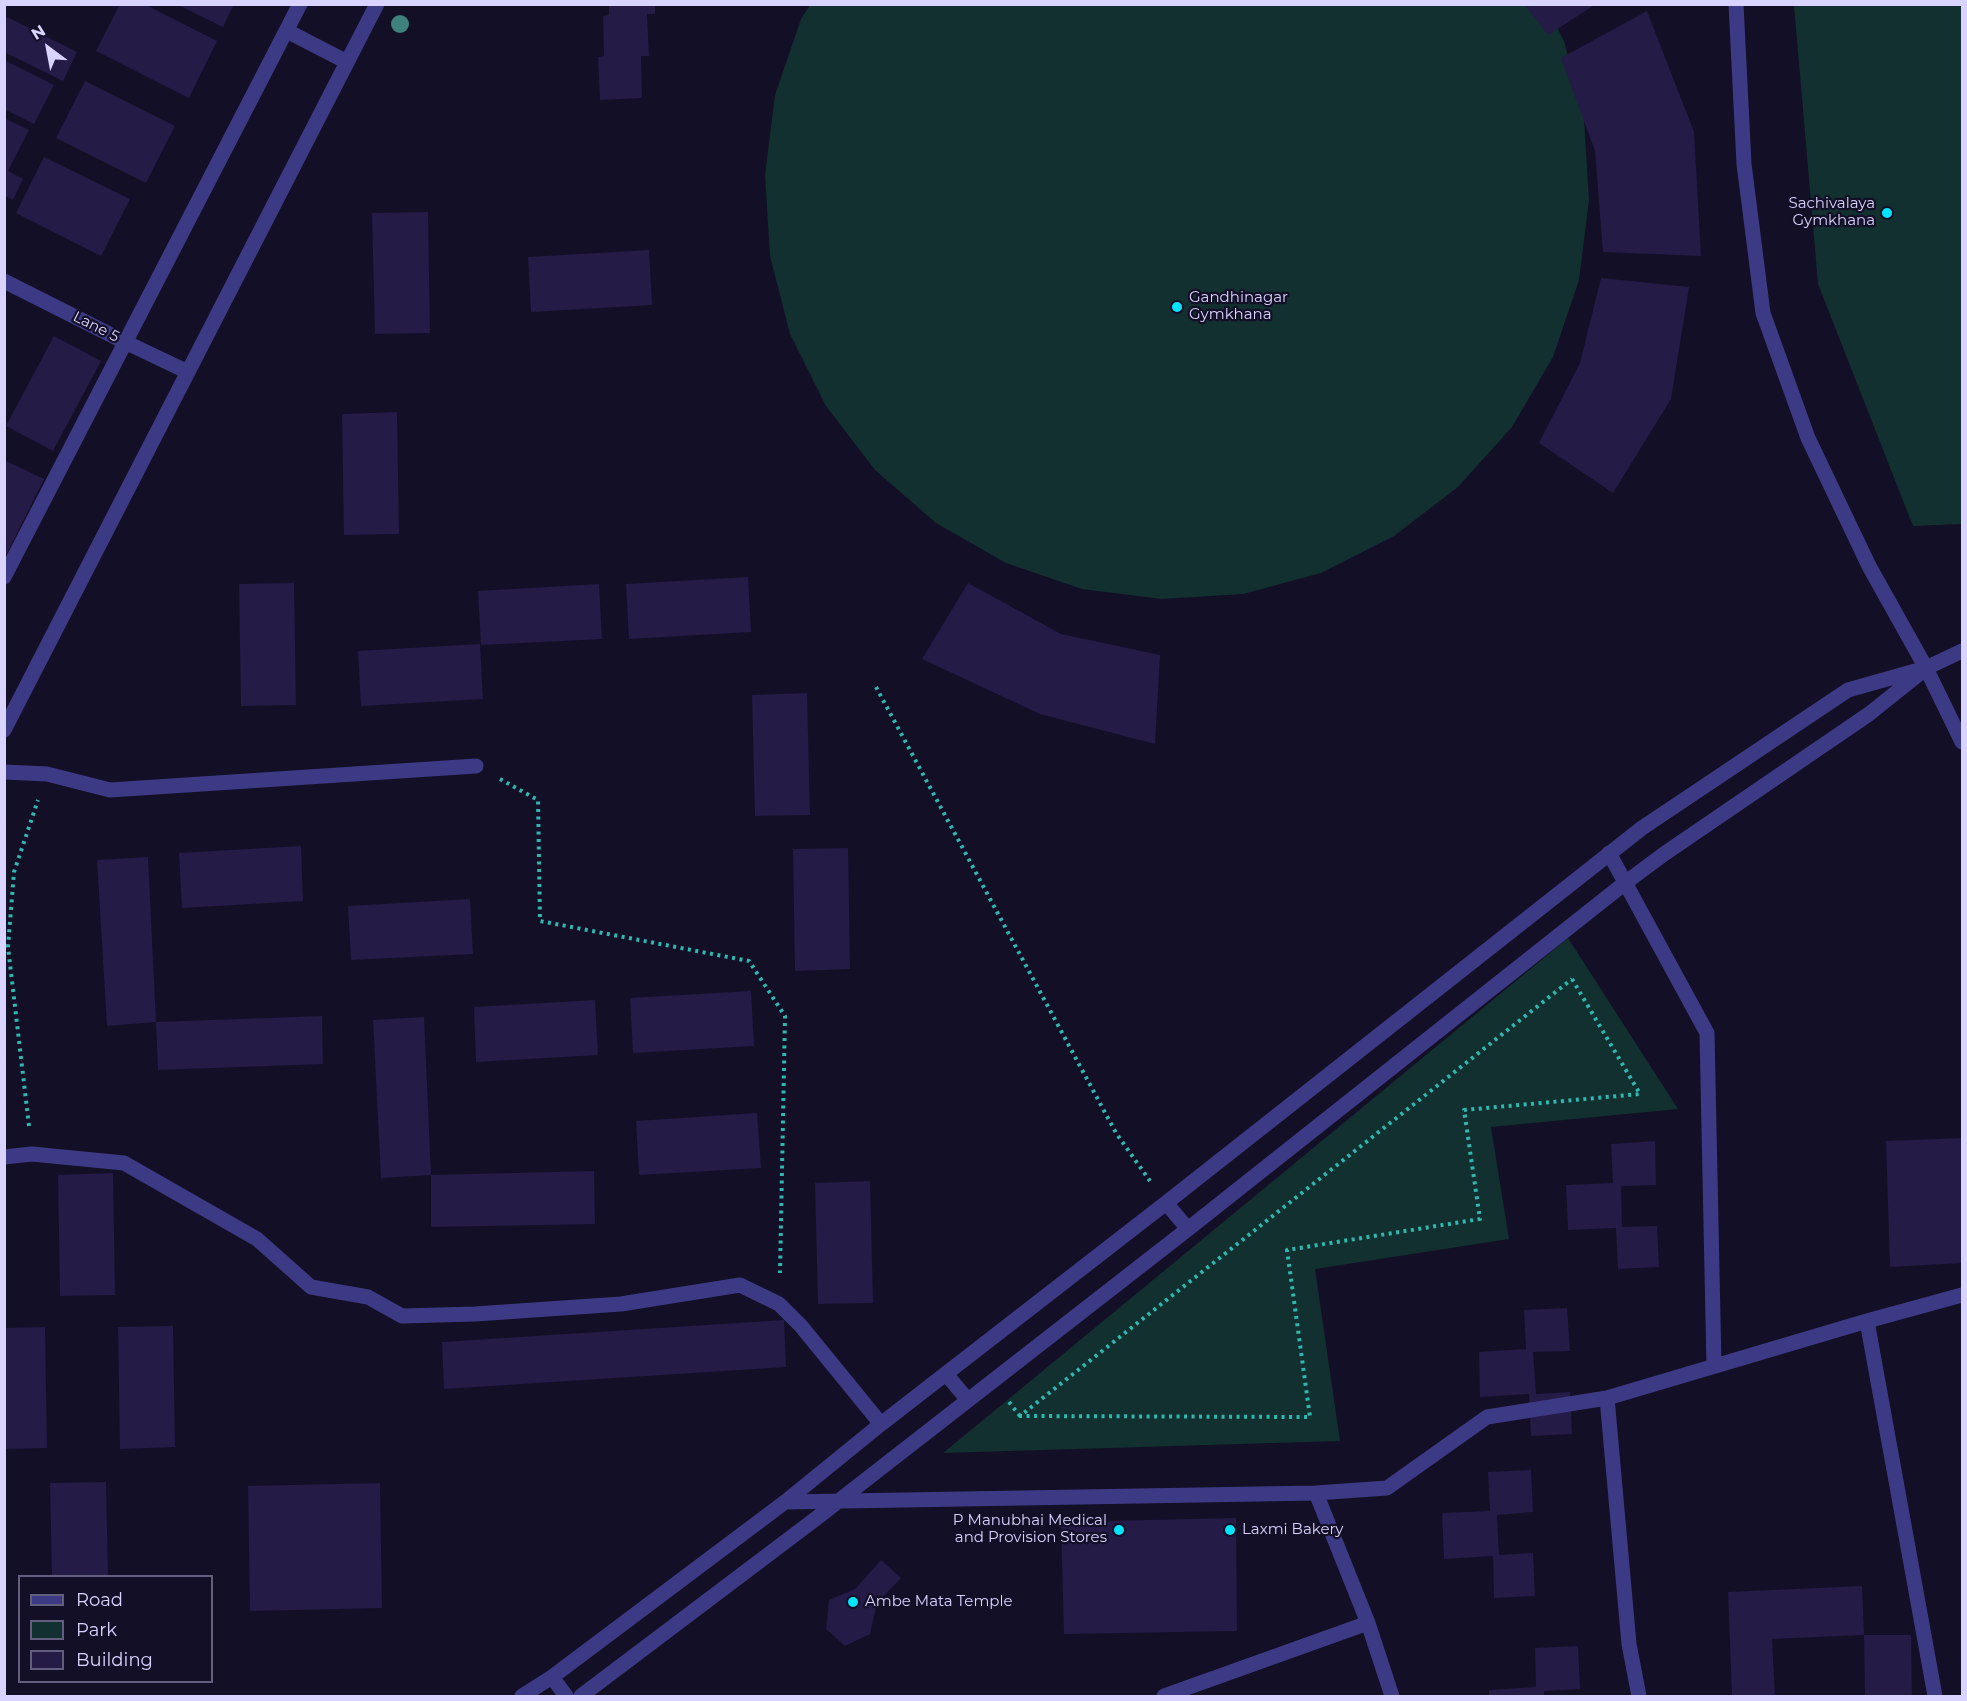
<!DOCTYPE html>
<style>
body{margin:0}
#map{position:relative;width:1967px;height:1701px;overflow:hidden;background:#130f26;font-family:Montserrat,sans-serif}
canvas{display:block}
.frame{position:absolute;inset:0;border:6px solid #d9d4ff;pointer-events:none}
.legend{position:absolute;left:18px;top:1575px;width:195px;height:108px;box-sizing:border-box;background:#130f26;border:2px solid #625e7d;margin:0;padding:8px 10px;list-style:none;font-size:18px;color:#d9d4ff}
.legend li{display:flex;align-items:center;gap:12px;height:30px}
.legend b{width:30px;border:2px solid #625e7d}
.north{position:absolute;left:18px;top:18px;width:60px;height:60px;-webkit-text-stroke:4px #130f26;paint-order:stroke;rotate:328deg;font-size:16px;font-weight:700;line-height:24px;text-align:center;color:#d9d4ff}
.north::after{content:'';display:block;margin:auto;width:21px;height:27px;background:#d9d4ff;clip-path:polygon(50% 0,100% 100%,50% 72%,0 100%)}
</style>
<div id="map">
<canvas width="1967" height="1701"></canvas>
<div class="frame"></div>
<ul class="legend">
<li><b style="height:8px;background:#3d3a85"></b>Road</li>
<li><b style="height:16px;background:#12302f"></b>Park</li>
<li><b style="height:16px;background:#241b47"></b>Building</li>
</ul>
<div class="north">N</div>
</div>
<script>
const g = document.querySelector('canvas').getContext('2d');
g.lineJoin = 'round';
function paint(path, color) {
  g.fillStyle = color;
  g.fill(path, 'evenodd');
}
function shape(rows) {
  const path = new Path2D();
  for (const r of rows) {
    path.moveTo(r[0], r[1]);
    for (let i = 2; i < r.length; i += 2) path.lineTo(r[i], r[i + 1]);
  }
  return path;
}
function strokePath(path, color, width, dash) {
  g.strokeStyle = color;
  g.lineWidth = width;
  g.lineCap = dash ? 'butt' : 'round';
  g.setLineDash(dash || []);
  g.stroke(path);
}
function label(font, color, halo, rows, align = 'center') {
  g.font = font + ' Montserrat,sans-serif';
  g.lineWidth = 4.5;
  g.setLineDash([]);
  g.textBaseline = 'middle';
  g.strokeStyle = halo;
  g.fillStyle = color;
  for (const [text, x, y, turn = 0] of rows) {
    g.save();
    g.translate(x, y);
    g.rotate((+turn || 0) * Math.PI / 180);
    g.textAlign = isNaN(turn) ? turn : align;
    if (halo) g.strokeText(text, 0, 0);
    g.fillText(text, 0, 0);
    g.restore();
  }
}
const green = shape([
 [810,5,1545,5,1564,41,1584,119,1589,200,1579,280,1553,357,1512,427,1458,487,1394,536,1321,573,1243,594,1162,599,1082,589,1006,563,936,523,875,470,826,406,790,334,770,256,765,175,775,95,801,19],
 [1794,5,1962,5,1962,524,1913,526,1818,284],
 [1568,938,1678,1109,1491,1127,1509,1239,1315,1269,1340,1441,943,1453]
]);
const building = shape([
 [120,4,144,4,217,41,189,98,96,51],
 [176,4,234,4,223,27],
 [609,4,655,4,655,14,647,14,649,56,641,56,642,98,600,100,598,57,604,56,603,16,609,15],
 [1524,4,1596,4,1548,35],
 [1647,11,1694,132,1701,256,1603,252,1595,151,1561,58],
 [7,17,77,52,63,81,4,52,4,23],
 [4,60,54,85,34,124,4,109],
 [85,81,175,126,146,183,56,138],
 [4,118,29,130,8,171,23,179,13,200,4,195],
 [44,157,130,199,101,256,16,213],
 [428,212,430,333,375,334,372,213],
 [649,250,652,305,531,312,528,257],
 [1601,278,1689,287,1671,399,1613,493,1539,443,1580,363],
 [54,336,101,361,53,451,6,426],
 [397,412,399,534,344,535,342,414],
 [4,460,44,479,4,559],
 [748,577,751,632,629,639,626,584],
 [294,583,296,705,241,706,239,584],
 [968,583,1061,634,1160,655,1155,744,1040,714,922,659],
 [599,584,602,639,481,645,478,591],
 [480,644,483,699,361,706,358,651],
 [807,693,810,815,755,816,752,695],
 [301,846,303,901,182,908,179,853],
 [848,848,850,969,795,971,793,849],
 [148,857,156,1022,322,1016,323,1064,158,1070,156,1022,107,1026,97,860],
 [470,899,473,954,351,960,348,906],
 [751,991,754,1046,633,1053,630,998],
 [595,1000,598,1055,476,1062,474,1007],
 [424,1017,431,1175,381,1178,373,1020],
 [757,1113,761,1168,639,1175,636,1121],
 [1962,1138,1962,1263,1890,1267,1886,1141],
 [1655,1141,1656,1185,1621,1186,1622,1227,1657,1226,1659,1267,1618,1269,1616,1228,1568,1230,1566,1185,1613,1183,1611,1144],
 [594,1171,595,1224,431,1227,431,1175],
 [113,1173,115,1295,60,1296,58,1175],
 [870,1181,873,1303,818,1304,815,1183],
 [1567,1308,1570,1351,1533,1352,1536,1394,1570,1392,1572,1434,1531,1436,1529,1394,1480,1397,1479,1352,1526,1349,1524,1310],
 [784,1320,786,1367,444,1389,442,1342],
 [173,1326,175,1447,120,1449,118,1327],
 [45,1327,47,1448,4,1449,4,1328],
 [1531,1470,1533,1512,1497,1515,1499,1555,1533,1553,1535,1596,1494,1598,1493,1556,1444,1559,1442,1513,1490,1511,1488,1472],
 [106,1482,108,1576,52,1576,50,1483],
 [380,1483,382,1608,250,1611,248,1486],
 [1236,1518,1237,1631,1064,1634,1061,1522],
 [881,1560,901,1578,877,1603,870,1634,845,1646,826,1629,829,1600,855,1589],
 [1862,1586,1864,1635,1911,1635,1912,1696,1865,1696,1864,1635,1772,1639,1775,1696,1732,1696,1728,1592],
 [1578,1646,1580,1689,1544,1691,1544,1696,1489,1696,1489,1690,1536,1687,1535,1648]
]);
const path = shape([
 [876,687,1116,1133,1150,1181],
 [500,779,538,800,540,921,749,961,785,1016,780,1273],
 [1572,979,1640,1094,1464,1110,1480,1219,1287,1250,1310,1417,1020,1416,1572,979],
 [29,1126,8,947,14,872,38,800],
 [1009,1402,1020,1416]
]);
const minor = shape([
 [1736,4,1744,164,1763,313,1808,438,1869,566,1926,668,1962,742],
 [287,31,347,62],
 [4,281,125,342,188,372],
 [4,577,300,4],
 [4,730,377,4],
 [4,772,47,774,110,790,476,766],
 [1609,853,1707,1033,1714,1366],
 [4,1157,32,1154,124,1163,257,1239,311,1287,368,1297,402,1316,475,1314,621,1304,740,1285,779,1304,801,1326,881,1424],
 [1166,1203,1188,1229],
 [1867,1321,1935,1696],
 [946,1374,967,1399],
 [1607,1398,1629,1644,1639,1696],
 [1316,1493,1368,1623,1392,1696],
 [785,1502,1316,1493,1387,1488,1487,1417,1607,1398,1867,1321,1962,1295],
 [552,1677,566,1696],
 [522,1696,552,1677,785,1502,881,1424,1166,1203,1642,828,1848,690,1926,668,1962,651],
 [581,1696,818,1517,1188,1229,1625,883,1664,854,1869,714,1919,674],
 [1164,1696,1368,1623]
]);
const trees = [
 [400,24]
];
const markers = [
 [1887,213,6,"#00e5ff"],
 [1177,307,6,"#00e5ff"],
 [1119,1530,6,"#00e5ff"],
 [1230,1530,6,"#00e5ff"],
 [853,1602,6,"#00e5ff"]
];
const poiNames = [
 ["Sachivalaya",1875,204,"right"],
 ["Gymkhana",1875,221,"right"],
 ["Gandhinagar",1189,298],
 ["Gymkhana",1189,315],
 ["P Manubhai Medical",1107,1521,"right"],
 ["and Provision Stores",1107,1538,"right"],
 ["Laxmi Bakery",1242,1530],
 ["Ambe Mata Temple",865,1602]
];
const streetNames = [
 ["Lane 5",96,327,27]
];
paint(green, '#12302f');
paint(building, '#241b47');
strokePath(path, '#2fb8b0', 4, [3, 4.5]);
strokePath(minor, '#3d3a85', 15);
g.fillStyle = '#3d827b';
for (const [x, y] of trees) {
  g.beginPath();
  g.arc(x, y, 9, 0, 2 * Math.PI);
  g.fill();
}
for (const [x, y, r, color] of markers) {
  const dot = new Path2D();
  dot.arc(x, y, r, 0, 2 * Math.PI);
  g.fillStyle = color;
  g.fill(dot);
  strokePath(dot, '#130f26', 2);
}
label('15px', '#d9d4ff', '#130f26', poiNames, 'left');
label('15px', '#d9d4ff', '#130f26', streetNames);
</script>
